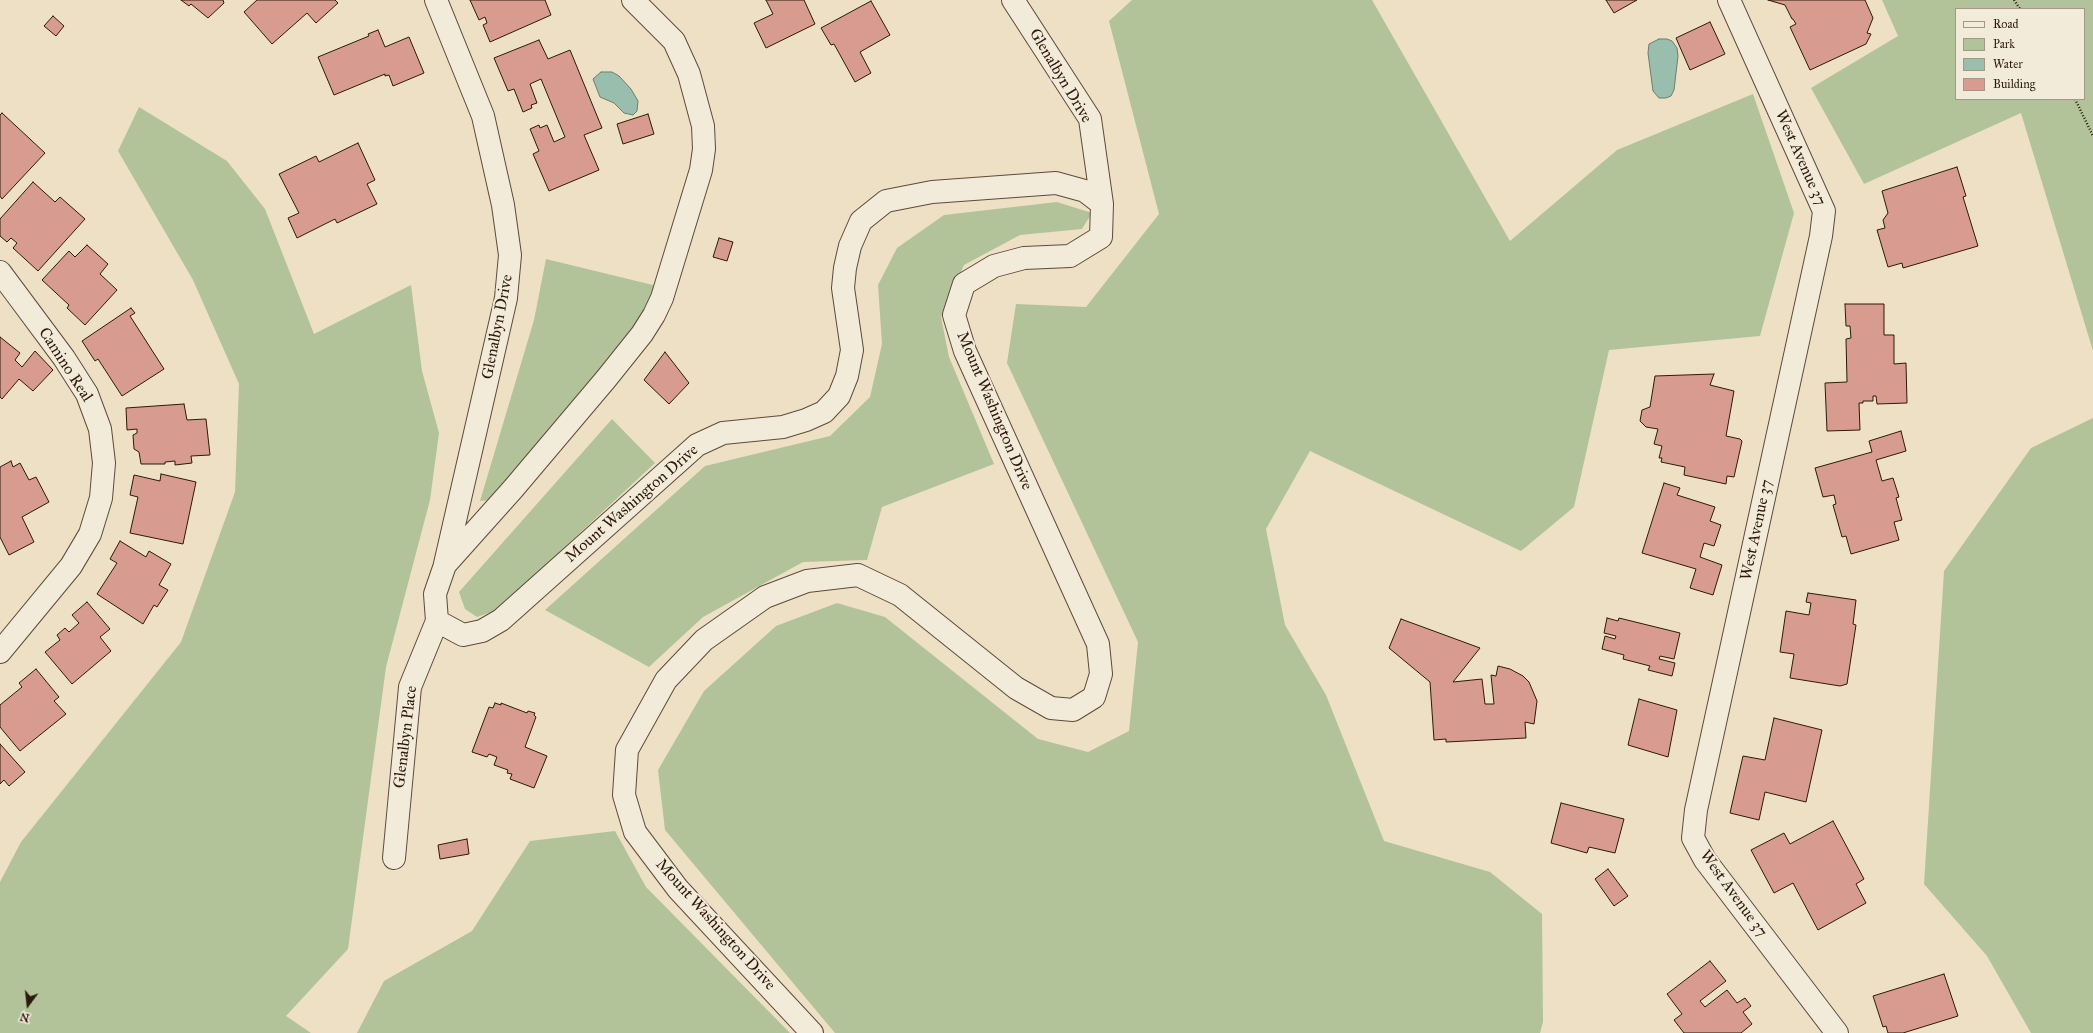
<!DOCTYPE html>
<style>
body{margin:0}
#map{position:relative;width:2093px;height:1033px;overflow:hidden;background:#ede0c4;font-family:"IM FELL Great Primer",serif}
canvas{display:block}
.legend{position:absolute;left:1955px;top:8px;width:130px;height:92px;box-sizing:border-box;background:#f3ebd9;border:1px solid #a49787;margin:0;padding:5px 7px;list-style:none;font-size:12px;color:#2d190b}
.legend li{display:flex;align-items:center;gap:8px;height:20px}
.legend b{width:20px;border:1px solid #a49787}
.north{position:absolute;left:8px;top:985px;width:40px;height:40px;-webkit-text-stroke:3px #f3ebd9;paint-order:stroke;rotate:195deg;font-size:11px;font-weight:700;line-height:16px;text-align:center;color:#2d190b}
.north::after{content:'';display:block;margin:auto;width:14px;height:18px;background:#2d190b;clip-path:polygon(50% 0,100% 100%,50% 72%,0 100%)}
</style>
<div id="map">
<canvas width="2093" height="1033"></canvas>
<ul class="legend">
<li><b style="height:5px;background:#f3ebd9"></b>Road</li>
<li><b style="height:11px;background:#b2c399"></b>Park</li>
<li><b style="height:11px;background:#9abeae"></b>Water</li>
<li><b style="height:11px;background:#d89b90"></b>Building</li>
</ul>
<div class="north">N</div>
</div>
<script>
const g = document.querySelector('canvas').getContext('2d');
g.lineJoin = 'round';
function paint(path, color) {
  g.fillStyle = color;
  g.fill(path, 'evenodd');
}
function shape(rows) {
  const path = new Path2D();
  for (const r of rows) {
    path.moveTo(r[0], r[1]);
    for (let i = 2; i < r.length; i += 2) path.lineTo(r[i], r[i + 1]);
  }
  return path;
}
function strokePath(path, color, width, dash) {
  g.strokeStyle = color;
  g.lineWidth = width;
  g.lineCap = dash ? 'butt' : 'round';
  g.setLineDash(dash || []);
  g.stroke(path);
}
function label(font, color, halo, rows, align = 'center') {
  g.font = font + ' "IM FELL Great Primer",serif';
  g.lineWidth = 4;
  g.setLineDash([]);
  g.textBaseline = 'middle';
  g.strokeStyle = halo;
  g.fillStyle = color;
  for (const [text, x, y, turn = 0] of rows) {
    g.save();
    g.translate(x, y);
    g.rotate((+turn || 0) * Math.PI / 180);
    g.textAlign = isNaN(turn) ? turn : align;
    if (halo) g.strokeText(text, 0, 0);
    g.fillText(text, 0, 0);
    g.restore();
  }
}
const green = shape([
 [1132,0,1372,0,1510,241,1617,150,1753,94,1794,213,1760,336,1609,350,1574,507,1521,551,1310,451,1266,529,1285,625,1326,695,1384,841,1490,872,1542,914,1543,1022,1540,1033,835,1033,665,830,658,770,704,691,776,626,837,603,885,617,1038,739,1088,752,1129,731,1138,642,1007,363,1016,304,1086,307,1159,214,1109,21],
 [1882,0,2093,0,2093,351,2021,113,1864,184,1811,88,1898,36],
 [1956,9,2084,9,2084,99,1956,99],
 [139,107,227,161,265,209,314,334,411,285,422,371,439,433,430,500,386,667,348,949,286,1016,311,1033,0,1033,0,882,21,842,181,642,235,492,239,384,193,280,118,151],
 [1057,202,1092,213,1082,229,1020,235,964,265,941,317,949,357,994,464,882,507,867,560,803,562,703,617,649,667,545,610,705,466,830,436,870,397,882,344,878,285,897,248,944,215],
 [546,259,657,286,641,320,625,342,492,500,480,501,534,320],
 [2093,418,2093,1033,2031,1033,1987,956,1924,884,1944,571,2031,448],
 [612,419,655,463,497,610,477,617,465,609,459,592],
 [615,831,646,887,790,1033,357,1033,384,981,472,931,530,841]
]);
const water = shape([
 [1659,39,1667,39,1672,41,1677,48,1678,56,1674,90,1671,96,1666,98,1659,98,1653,91,1648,53,1649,44,1659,39],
 [601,72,612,72,619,76,631,89,638,101,637,111,633,115,624,113,614,103,600,97,593,79,601,72]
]);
const building = shape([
 [181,0,223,0,224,3,208,18,191,4,189,6,181,0],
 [257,0,335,0,338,3,316,23,307,13,272,44,244,12,257,0],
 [470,0,545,0,551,15,490,42,483,25,487,23,485,17,479,20,470,0],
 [766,0,804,0,815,24,766,48,754,23,773,14,766,0],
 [1606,0,1637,0,1614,13,1606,0],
 [1768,0,1865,0,1873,18,1867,33,1871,34,1866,44,1810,70,1790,27,1796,24,1793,19,1792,19,1785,5,1768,0],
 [871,1,890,35,860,52,871,73,855,82,834,44,831,45,821,28,871,1],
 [53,16,64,26,56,36,44,26,53,16],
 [1710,22,1725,54,1690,70,1676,38,1710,22],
 [378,30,385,47,409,37,424,73,393,86,389,75,385,76,385,74,334,95,318,57,369,36,368,34,378,30],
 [539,40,548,59,570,50,602,128,584,135,599,170,549,191,533,154,539,151,530,129,539,125,540,128,547,125,554,142,565,137,541,79,530,84,537,103,531,105,532,108,523,112,514,89,508,91,494,58,539,40],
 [2,113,45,153,2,199,0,196,0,115,2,113],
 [648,114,654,134,623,144,617,124,648,114],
 [358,143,375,180,367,184,377,204,337,223,335,219,297,238,288,218,299,213,279,174,316,156,319,162,358,143],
 [1957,167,1966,196,1963,197,1978,246,1903,268,1902,263,1888,267,1877,230,1885,228,1883,220,1888,213,1882,191,1957,167],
 [33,182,55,202,60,197,85,219,38,271,13,248,17,243,11,238,7,242,0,236,0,219,33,182],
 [719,238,733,242,727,261,713,257,719,238],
 [87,245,108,264,100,274,117,290,85,325,67,308,69,305,42,280,69,251,75,257,87,245],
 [1845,304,1884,304,1884,335,1894,335,1894,364,1906,363,1907,403,1877,404,1876,396,1873,396,1873,401,1863,401,1863,403,1859,403,1860,430,1827,431,1825,383,1847,382,1846,339,1851,338,1850,326,1846,326,1845,304],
 [131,308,135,313,130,316,164,369,122,396,98,359,95,361,82,341,131,308],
 [0,337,20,353,15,360,22,367,35,351,53,370,33,391,19,379,2,399,0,397,0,337],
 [665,352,689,383,669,404,644,380,665,352],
 [1714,374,1710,385,1734,391,1726,436,1740,439,1742,441,1734,477,1727,476,1726,484,1684,475,1685,467,1661,462,1662,458,1659,458,1662,446,1654,444,1658,429,1646,427,1640,421,1642,410,1650,407,1655,376,1714,374],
 [184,404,187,420,206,419,210,455,191,456,192,463,175,465,175,461,165,462,165,464,141,464,139,452,134,449,133,435,137,433,137,429,127,430,126,408,184,404],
 [1901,431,1906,451,1876,460,1882,481,1893,478,1899,497,1896,498,1902,520,1894,522,1899,540,1851,554,1846,536,1842,537,1833,505,1836,504,1834,495,1823,497,1815,468,1872,452,1869,441,1901,431],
 [11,461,13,467,20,463,29,480,36,477,49,502,22,517,34,542,9,555,0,537,0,467,11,461],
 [161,474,196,482,183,544,130,533,138,497,130,495,134,475,160,481,161,474],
 [1664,483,1680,488,1677,495,1715,507,1710,521,1721,525,1714,546,1704,543,1700,557,1722,565,1713,595,1690,588,1696,569,1642,553,1664,483],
 [120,541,146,557,149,551,171,564,159,585,168,590,157,607,154,605,143,624,97,594,117,563,110,559,120,541],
 [1808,593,1856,600,1853,624,1856,625,1847,684,1840,686,1790,678,1794,654,1780,652,1786,611,1809,615,1811,603,1806,602,1808,593],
 [87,602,110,629,100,637,111,651,72,684,45,652,60,640,57,635,65,628,69,632,79,623,72,615,87,602],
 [1607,618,1618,621,1619,618,1680,633,1674,659,1660,656,1659,659,1675,663,1672,676,1648,670,1650,666,1623,659,1624,655,1602,649,1605,636,1615,639,1616,636,1604,633,1607,618],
 [1401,619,1480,648,1453,682,1482,679,1485,704,1494,704,1491,675,1496,676,1498,666,1510,669,1523,676,1529,682,1537,701,1534,724,1525,722,1526,738,1446,742,1446,739,1434,740,1430,682,1389,648,1401,619],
 [36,669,59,697,54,701,66,714,20,751,0,727,0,705,22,687,19,683,36,669],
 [1639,699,1677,710,1668,757,1628,745,1639,699],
 [495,703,501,705,501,703,527,713,528,711,535,713,534,715,536,717,525,747,547,756,534,788,510,779,512,774,507,773,508,770,494,765,497,757,489,754,487,757,472,752,489,707,493,708,495,703],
 [1774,718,1822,730,1806,802,1765,792,1759,820,1730,813,1743,756,1765,760,1774,718],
 [0,744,25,772,9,786,4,780,0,784,0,744],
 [1561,803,1624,819,1615,853,1589,847,1587,853,1551,843,1561,803],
 [1833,821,1864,879,1856,884,1866,903,1818,930,1793,883,1774,893,1751,850,1784,833,1790,844,1833,821],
 [467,839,469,854,440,859,438,845,467,839],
 [1608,869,1628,896,1614,906,1595,879,1608,869],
 [1710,961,1726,981,1700,1001,1705,1007,1727,990,1737,1003,1745,998,1751,1006,1743,1012,1752,1024,1741,1033,1684,1033,1674,1020,1682,1014,1667,994,1710,961],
 [1944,974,1958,1016,1903,1033,1888,1033,1886,1026,1883,1027,1873,996,1944,974]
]);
const path = shape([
 [2014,0,2020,9],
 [2075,99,2093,136]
]);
const street = shape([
 [436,0,483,116,503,205,510,255,506,298,445,564],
 [633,0,674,41,689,74,703,126,704,149,701,170,662,298,654,315,642,334,606,379,513,489,445,565,435,594,437,621,463,635,482,631,501,620,697,445,723,433,783,427,806,420,824,412,839,396,847,376,852,350,843,288,845,268,850,246,861,221,886,201,932,192,1056,183,1085,191,1102,204,1101,237,1070,256,1024,258,994,266,964,284,954,315,965,351,1098,644,1101,674,1094,697,1073,710,1051,708,1016,688,900,595,858,575,807,581,765,597,704,640,666,680,627,750,624,795,635,832,678,889,812,1033],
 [1013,0,1090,119,1102,204],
 [1729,0,1824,211,1821,236,1696,810,1693,838,1705,860,1837,1033],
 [0,272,64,358,87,394,100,429,104,463,101,498,90,534,71,566,0,652],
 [394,858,410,687,437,621]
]);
const streetNames = [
 ["Glenalbyn Drive",1060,76,59],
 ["West Avenue 37",1800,158,66],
 ["Glenalbyn Drive",498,327,-79],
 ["Camino Real",65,365,57],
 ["Mount Washington Drive",994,411,67],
 ["Mount Washington Drive",632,504,-41],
 ["West Avenue 37",1757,530,-78],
 ["Glenalbyn Place",406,737,-83],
 ["West Avenue 37",1733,894,54],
 ["Mount Washington Drive",715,925,48]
];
paint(green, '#b2c399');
paint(water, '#9abeae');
strokePath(water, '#6e7c6d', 1);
paint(building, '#d89b90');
strokePath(building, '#2d190b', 1);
strokePath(street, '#5d4b39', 24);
strokePath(path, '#2d190b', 2.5, [1, 2]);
strokePath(street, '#f3ebd9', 22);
label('16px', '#2d190b', '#f3ebd9', streetNames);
</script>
